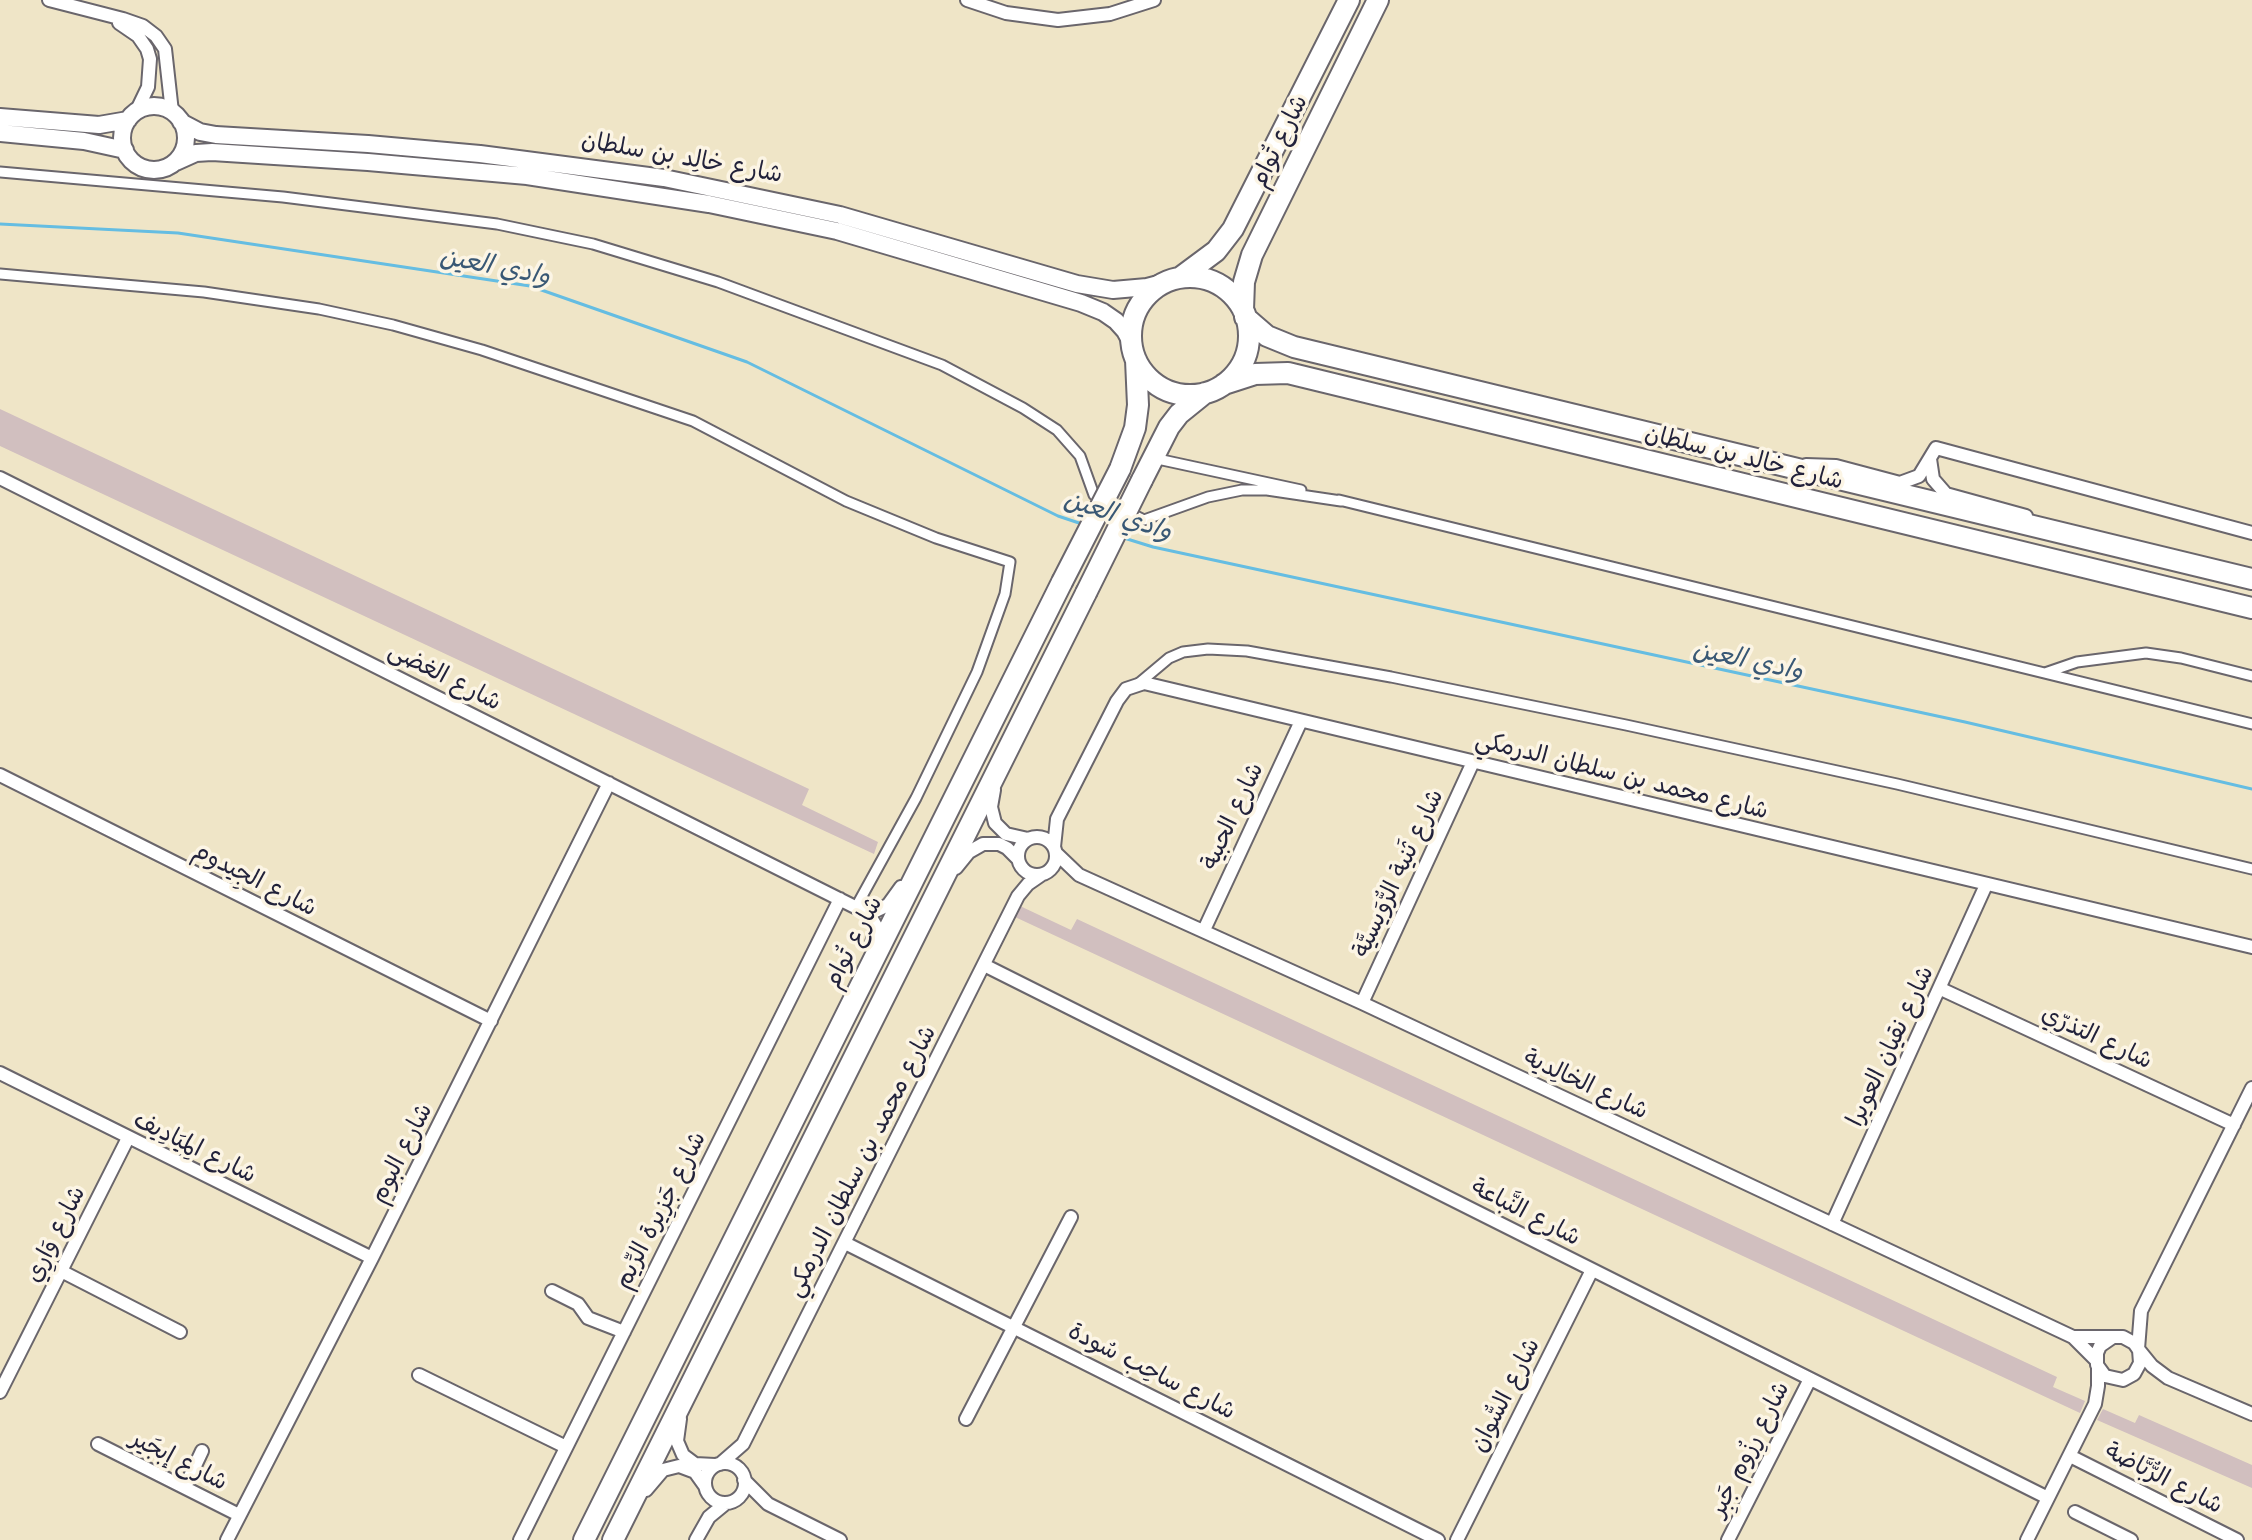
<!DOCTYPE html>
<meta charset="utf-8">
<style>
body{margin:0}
canvas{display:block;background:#efe5c7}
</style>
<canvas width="2252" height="1540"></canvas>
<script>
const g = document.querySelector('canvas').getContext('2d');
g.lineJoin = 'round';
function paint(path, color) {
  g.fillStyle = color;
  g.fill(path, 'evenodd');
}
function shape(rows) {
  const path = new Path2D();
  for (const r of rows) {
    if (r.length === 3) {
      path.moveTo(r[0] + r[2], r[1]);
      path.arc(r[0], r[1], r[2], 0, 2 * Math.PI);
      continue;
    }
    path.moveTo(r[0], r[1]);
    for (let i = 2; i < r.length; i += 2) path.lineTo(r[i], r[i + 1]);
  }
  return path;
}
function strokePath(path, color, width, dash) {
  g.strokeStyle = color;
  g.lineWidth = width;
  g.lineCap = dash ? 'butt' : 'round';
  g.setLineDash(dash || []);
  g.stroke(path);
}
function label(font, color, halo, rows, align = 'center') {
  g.font = font + ' Mali,"Playpen Sans Arabic",sans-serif';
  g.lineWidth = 7;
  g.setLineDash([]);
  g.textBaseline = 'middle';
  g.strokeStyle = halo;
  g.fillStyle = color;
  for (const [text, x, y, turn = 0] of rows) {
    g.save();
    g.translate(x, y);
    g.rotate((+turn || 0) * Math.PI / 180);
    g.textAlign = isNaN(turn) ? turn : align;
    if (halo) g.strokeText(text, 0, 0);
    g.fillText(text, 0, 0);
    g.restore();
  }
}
const industrial = shape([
 [0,409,809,789,802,805,878,842,874,854,0,446],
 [1020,906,1071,930,1077,919,2057,1377,2053,1387,2085,1401,2080,1413,1015,917],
 [2103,1409,2135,1423,2139,1415,2252,1465,2252,1488,2097,1420]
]);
const stream = shape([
 [0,224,178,233,530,286,747,362,1058,516,1082,524],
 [1124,538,1153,547,1965,722,2252,789]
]);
const pedestrian = shape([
 [0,172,283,197,497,224,593,244,718,282,942,365,1023,408,1057,430,1080,456,1094,495,1144,520,1208,497,1242,490,1267,490,1341,501],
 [0,274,204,292,319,309,393,325,482,350,693,421,846,501,936,538,1010,562,1005,594,977,672,916,798,856,907],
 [1153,458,1301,490],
 [1339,500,2252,724],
 [2045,673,2077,662,2146,653,2181,658,2252,676],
 [1138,684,1169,658,1183,652,1208,649,1247,651,1391,677,1626,725,1897,784,2252,869]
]);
const minor = shape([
 [49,0,123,19,143,26,156,36,165,49,172,112],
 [967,0,1006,13,1058,20,1110,14,1154,0],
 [119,23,138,36,147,49,150,59,148,87,136,112],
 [1930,459,1933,479,1946,494,2026,516],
 [1806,465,1836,466,1900,483,1919,476,1936,448,2252,533],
 [0,478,869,914,876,926,871,947],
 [0,775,491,1021],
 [994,790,991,807,995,823,1006,834,1028,839],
 [1037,856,19],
 [1054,847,1057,819,1117,701,1126,689,1144,683,2252,947],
 [1056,853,1079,875,1362,1003,2073,1337,2096,1360],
 [956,868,969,852,983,844,999,844,1007,848,1018,859],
 [869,914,888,905,901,887],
 [1204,930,1301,721],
 [984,965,2048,1498],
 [1941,989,2234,1125],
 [1362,1003,1473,762],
 [0,1073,372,1258],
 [1832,1224,1986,885],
 [845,1243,1438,1540],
 [61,1271,180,1332],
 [552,1291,578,1304,588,1318,624,1332],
 [2073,1337,2123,1337,2134,1343,2139,1350,2140,1363,2134,1374,2123,1380,2105,1376,2097,1365,2097,1353,2100,1346,2113,1337],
 [2138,1349,2141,1311,2252,1088],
 [2139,1350,2152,1366,2168,1378,2252,1414],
 [419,1375,566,1447],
 [0,1392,128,1138],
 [680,1419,677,1441,683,1455,695,1464,715,1465],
 [966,1419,1071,1217],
 [98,1444,239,1515],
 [2070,1456,2237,1540],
 [725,1483,20],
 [720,1464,743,1444,1018,896,1028,884,1041,875],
 [744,1480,768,1504,840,1540],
 [185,1487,202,1451],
 [646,1490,663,1470,679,1466,695,1472,705,1486],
 [2075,1512,2131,1540],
 [227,1540,372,1258,609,783],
 [520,1540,840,899],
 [696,1540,709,1517,726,1503],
 [1457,1540,1592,1270],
 [1728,1540,1810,1379],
 [2027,1540,2095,1404,2098,1386,2098,1367]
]);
const tertiary = shape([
 [154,138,32],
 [0,117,99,125,128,120],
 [181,122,200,132,216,135,368,144,480,154,664,178,840,215,1077,284,1113,290,1147,287,1166,282],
 [0,133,84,141,125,150],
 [176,162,196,153,212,152,368,162,527,176,709,204,837,231,1081,303,1103,312,1116,321,1125,331,1132,344]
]);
const primary = shape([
 [1181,277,1216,251,1233,229,1349,0],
 [1190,336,59],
 [1243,310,1244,282,1252,255,1378,0],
 [1245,317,1267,336,1294,347,2252,579],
 [1224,384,1255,374,1288,373,2252,608],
 [1120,469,1135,428,1138,405,1136,360],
 [1142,480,1169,427,1179,414,1205,393],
 [584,1540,1062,582],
 [613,1540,1086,593]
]);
const primaryBridge = shape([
 [1062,582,1120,469],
 [1086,593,1142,480]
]);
const streetNames = [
 ["شارع تُوام",1279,141,-64],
 ["شارع خالِد بن سلطان",682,157,10],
 ["شارع خالِد بن سلطان",1744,457,14],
 ["شارع الغضى",445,676,27],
 ["شارع محمد بن سلطان الدرمكي",1622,775,14],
 ["شارع الحبية",1232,816,-65],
 ["شارع ثَنية الرُّوَيسيَّة",1398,873,-65],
 ["شارع الجِيدوم",255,879,27],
 ["شارع تُوام",853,942,-63],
 ["شارع التذرّي",2097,1037,25],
 ["شارع نقيان العويرا",1890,1046,-65],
 ["شارع الخالِدية",1586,1084,25],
 ["شارع المِيَادِيف",195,1147,26],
 ["شارع البوم",401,1153,-63],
 ["شارع محمد بن سلطان الدرمكي",861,1161,-63],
 ["شارع جَزِيرة الرِّيم",660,1210,-63],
 ["شارع النَّباعة",1526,1212,27],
 ["شارع وَارِي",55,1234,-63],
 ["شارع ساحِب سُودة",1152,1371,27],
 ["شارع السُّوان",1505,1395,-63],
 ["شارع رِزُوم جَبِر",1749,1449,-63],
 ["شارع إبجَير",179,1460,27],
 ["شارع الرُّبَّاضة",2164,1478,27]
];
const waterNames = [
 ["وادي العين",495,266,11],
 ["وادي العين",1118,515,18],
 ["وادي العين",1748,660,12]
];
paint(industrial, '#d1bfbf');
strokePath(stream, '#65bde2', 3);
strokePath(pedestrian, '#6a666c', 13);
strokePath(minor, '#6a666c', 16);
strokePath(tertiary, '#6a666c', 20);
strokePath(primary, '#6a666c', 24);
strokePath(pedestrian, '#fff', 9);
strokePath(minor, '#fff', 12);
strokePath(tertiary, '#fff', 16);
strokePath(primary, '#fff', 20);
strokePath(primaryBridge, '#6a666c', 24, []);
strokePath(primaryBridge, '#fff', 20);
label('24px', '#22223b', '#fcf5e5', streetNames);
label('italic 26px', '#395875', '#fcf5e5', waterNames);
</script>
